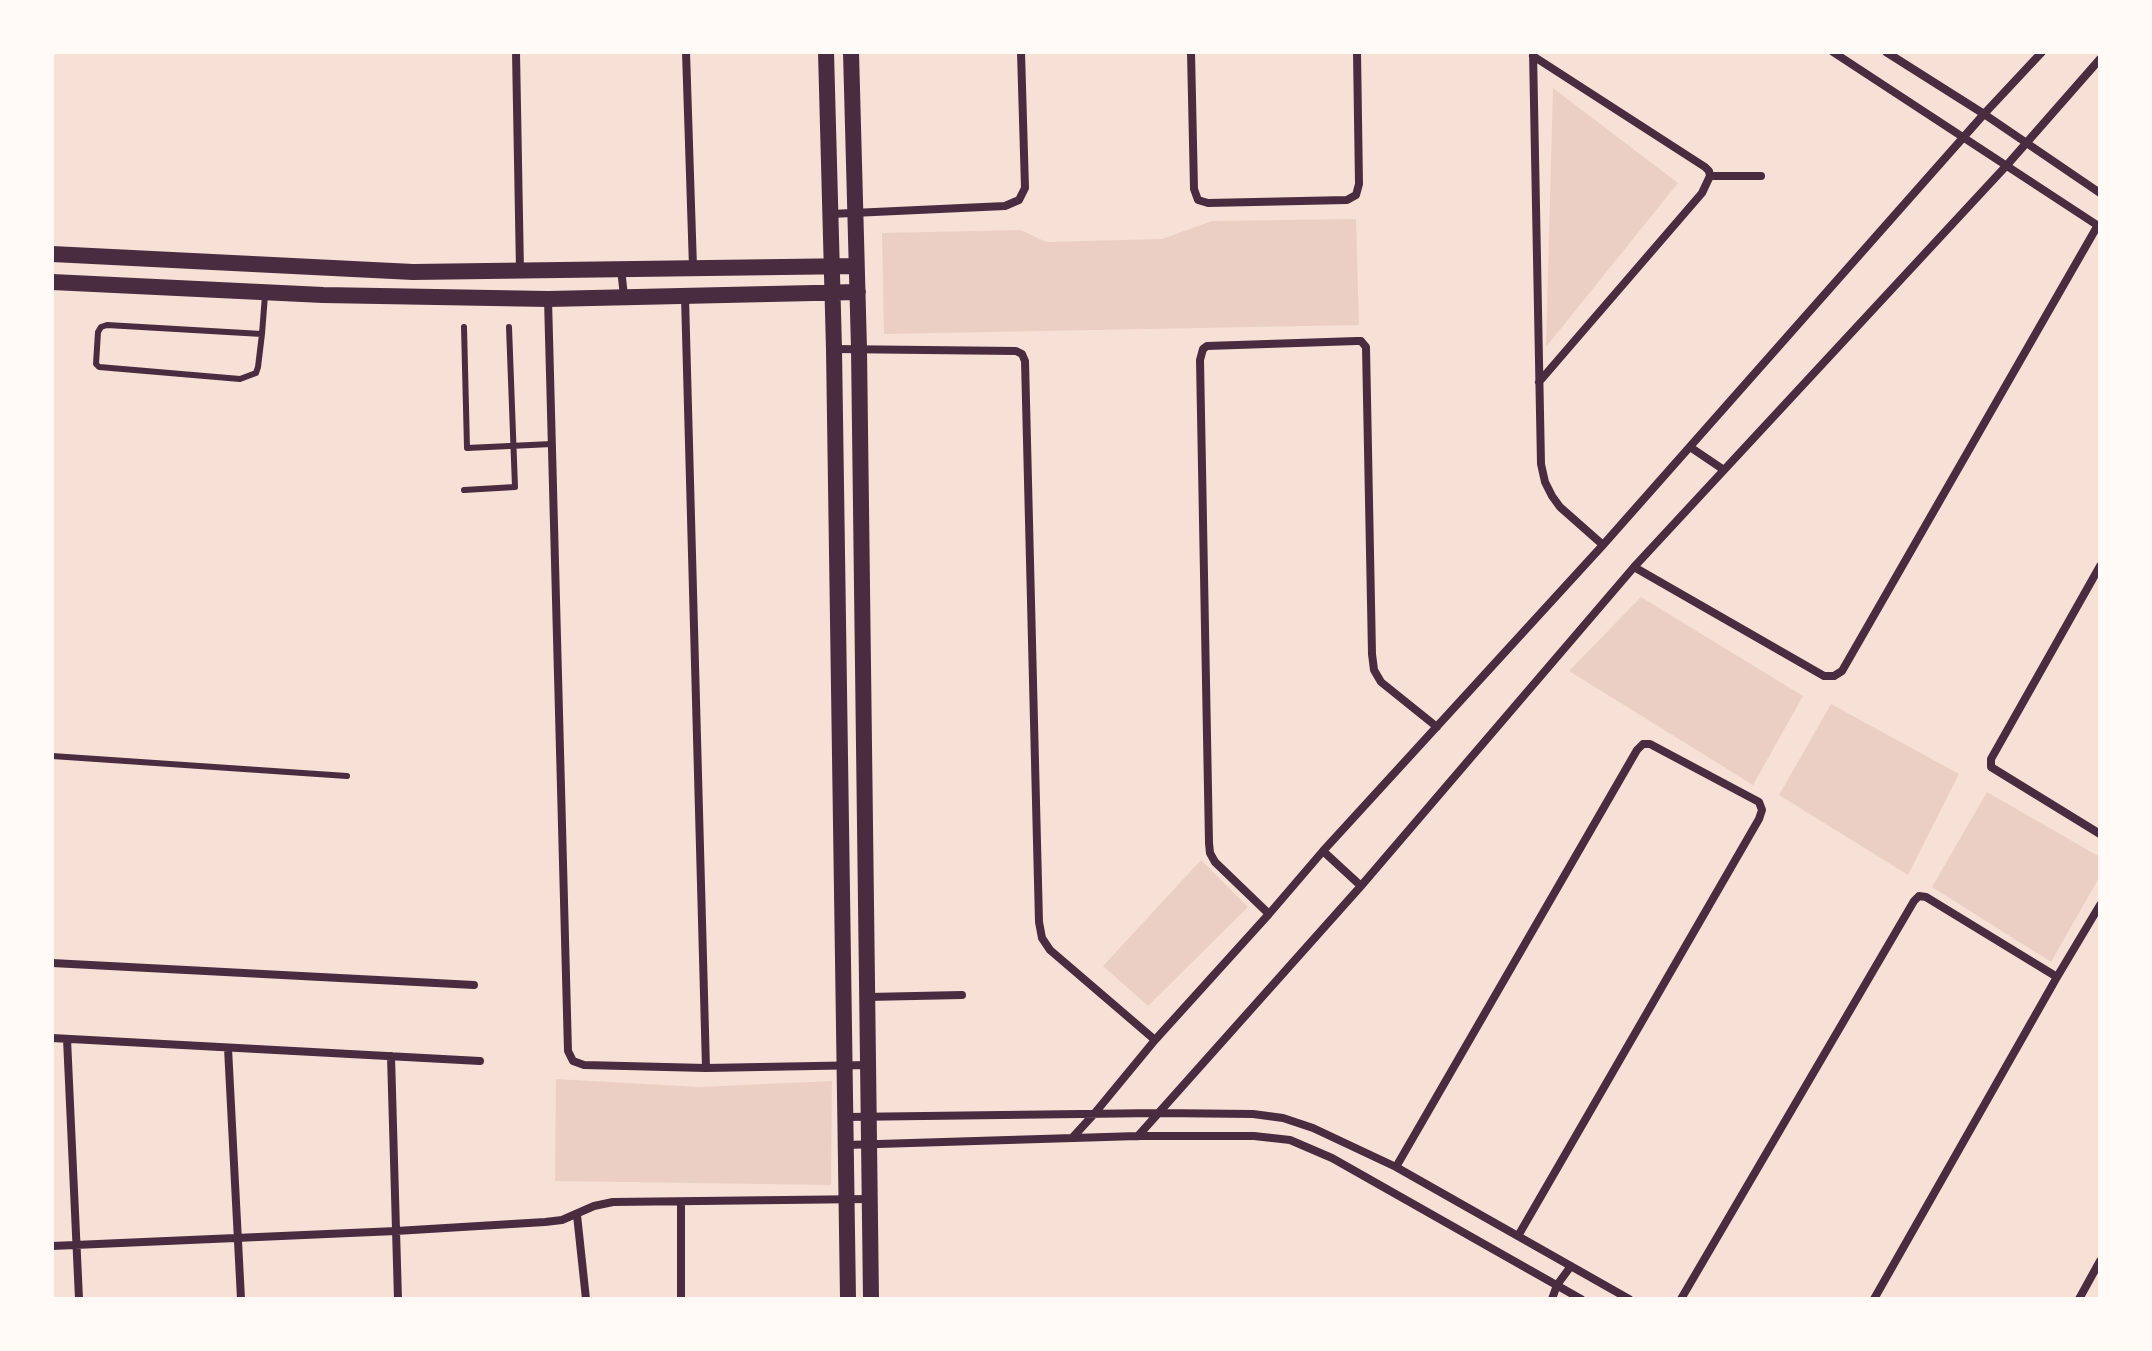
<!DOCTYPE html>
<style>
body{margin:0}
#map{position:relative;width:2152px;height:1351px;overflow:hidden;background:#f7e1d7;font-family:Overpass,sans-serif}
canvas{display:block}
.frame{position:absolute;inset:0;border:54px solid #fffaf5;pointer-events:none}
</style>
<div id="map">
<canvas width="2152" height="1351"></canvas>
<div class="frame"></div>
</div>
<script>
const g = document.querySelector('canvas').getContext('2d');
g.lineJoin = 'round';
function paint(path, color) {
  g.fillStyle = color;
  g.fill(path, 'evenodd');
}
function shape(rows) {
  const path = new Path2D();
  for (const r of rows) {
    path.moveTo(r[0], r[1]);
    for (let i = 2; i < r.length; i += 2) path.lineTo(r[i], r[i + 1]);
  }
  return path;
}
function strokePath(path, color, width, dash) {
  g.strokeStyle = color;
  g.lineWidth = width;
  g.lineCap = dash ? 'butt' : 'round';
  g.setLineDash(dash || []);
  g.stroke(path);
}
const green = shape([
 [1553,88,1678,183,1546,347],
 [1356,219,1359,325,884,334,882,233,1021,230,1046,242,1162,239,1212,221],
 [1641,597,1803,696,1753,785,1569,671],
 [1831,704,1959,774,1908,875,1779,795],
 [1987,792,2100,857,2100,876,2051,962,1932,887],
 [1201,860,1248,907,1148,1006,1103,966],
 [556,1079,699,1087,832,1081,831,1185,555,1181]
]);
const service = shape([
 [464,327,467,448,552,444],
 [262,334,107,325,101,327,98,332,96,364,99,367,240,379,256,373,258,367,262,334,265,295],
 [464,490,515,487,509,327],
 [52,756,347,776]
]);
const minor = shape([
 [516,52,520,271],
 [686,52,693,267],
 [1191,52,1194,189,1198,200,1208,203,1347,200,1356,195,1359,184,1357,52],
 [1533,52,1541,464,1545,482,1552,496,1560,507,1603,545],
 [1833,52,2100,227],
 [1886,52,1984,114,2100,193],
 [1533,56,1705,167,1709,171,1710,176],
 [1710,176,1761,176],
 [831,214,1005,206,1019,200,1025,188,1021,52],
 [621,269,624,296],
 [685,297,706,1068],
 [548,299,568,1051,573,1061,584,1065,706,1068,869,1065],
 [834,349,1016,351,1022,354,1025,361,1039,922,1042,938,1050,950,1155,1040],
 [1539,382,1702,193,1710,176],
 [1690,447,1724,470],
 [2100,566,1991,759,1991,767,2100,834],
 [1634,567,1824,676,1834,676,1842,671,2098,225],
 [1323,851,1361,886],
 [1269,914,1215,862,1210,853,1209,843,1200,360,1203,349,1207,346,1357,341,1361,341,1366,347,1372,654,1374,670,1381,682,1437,727],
 [52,963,474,985],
 [868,997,962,995],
 [52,1038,480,1061],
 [67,1039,79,1299],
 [228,1048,241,1299],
 [391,1056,398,1299],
 [846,1117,1158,1113,1253,1114,1283,1118,1313,1128,1396,1167,1629,1299],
 [1138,1136,1361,886,1634,567,2007,165,2100,59],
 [1073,1137,1094,1114,1155,1040,1269,914,1323,851,1603,545,1984,114,2042,52],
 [846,1145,1138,1136,1254,1136,1290,1140,1332,1158,1581,1299],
 [1396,1167,1637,750,1643,744,1650,744,1759,802,1762,810,1759,819,1518,1236],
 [681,1202,681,1299],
 [577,1215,586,1299],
 [52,1246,396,1231,545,1222,562,1220,594,1206,613,1202,869,1199],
 [1552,1299,1557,1285,1571,1266],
 [1681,1299,1914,901,1919,896,1926,897,2057,977],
 [1874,1299,2057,977,2100,905],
 [2079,1299,2100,1261]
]);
const secondary = shape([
 [826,52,834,349,848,1299],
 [851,52,859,349,871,1299],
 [52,254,413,272,856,266],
 [52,282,323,295,548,299,858,292]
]);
paint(green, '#ebcfc5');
strokePath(service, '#4a2c40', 6);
strokePath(minor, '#4a2c40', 8);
strokePath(secondary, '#4a2c40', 16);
</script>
